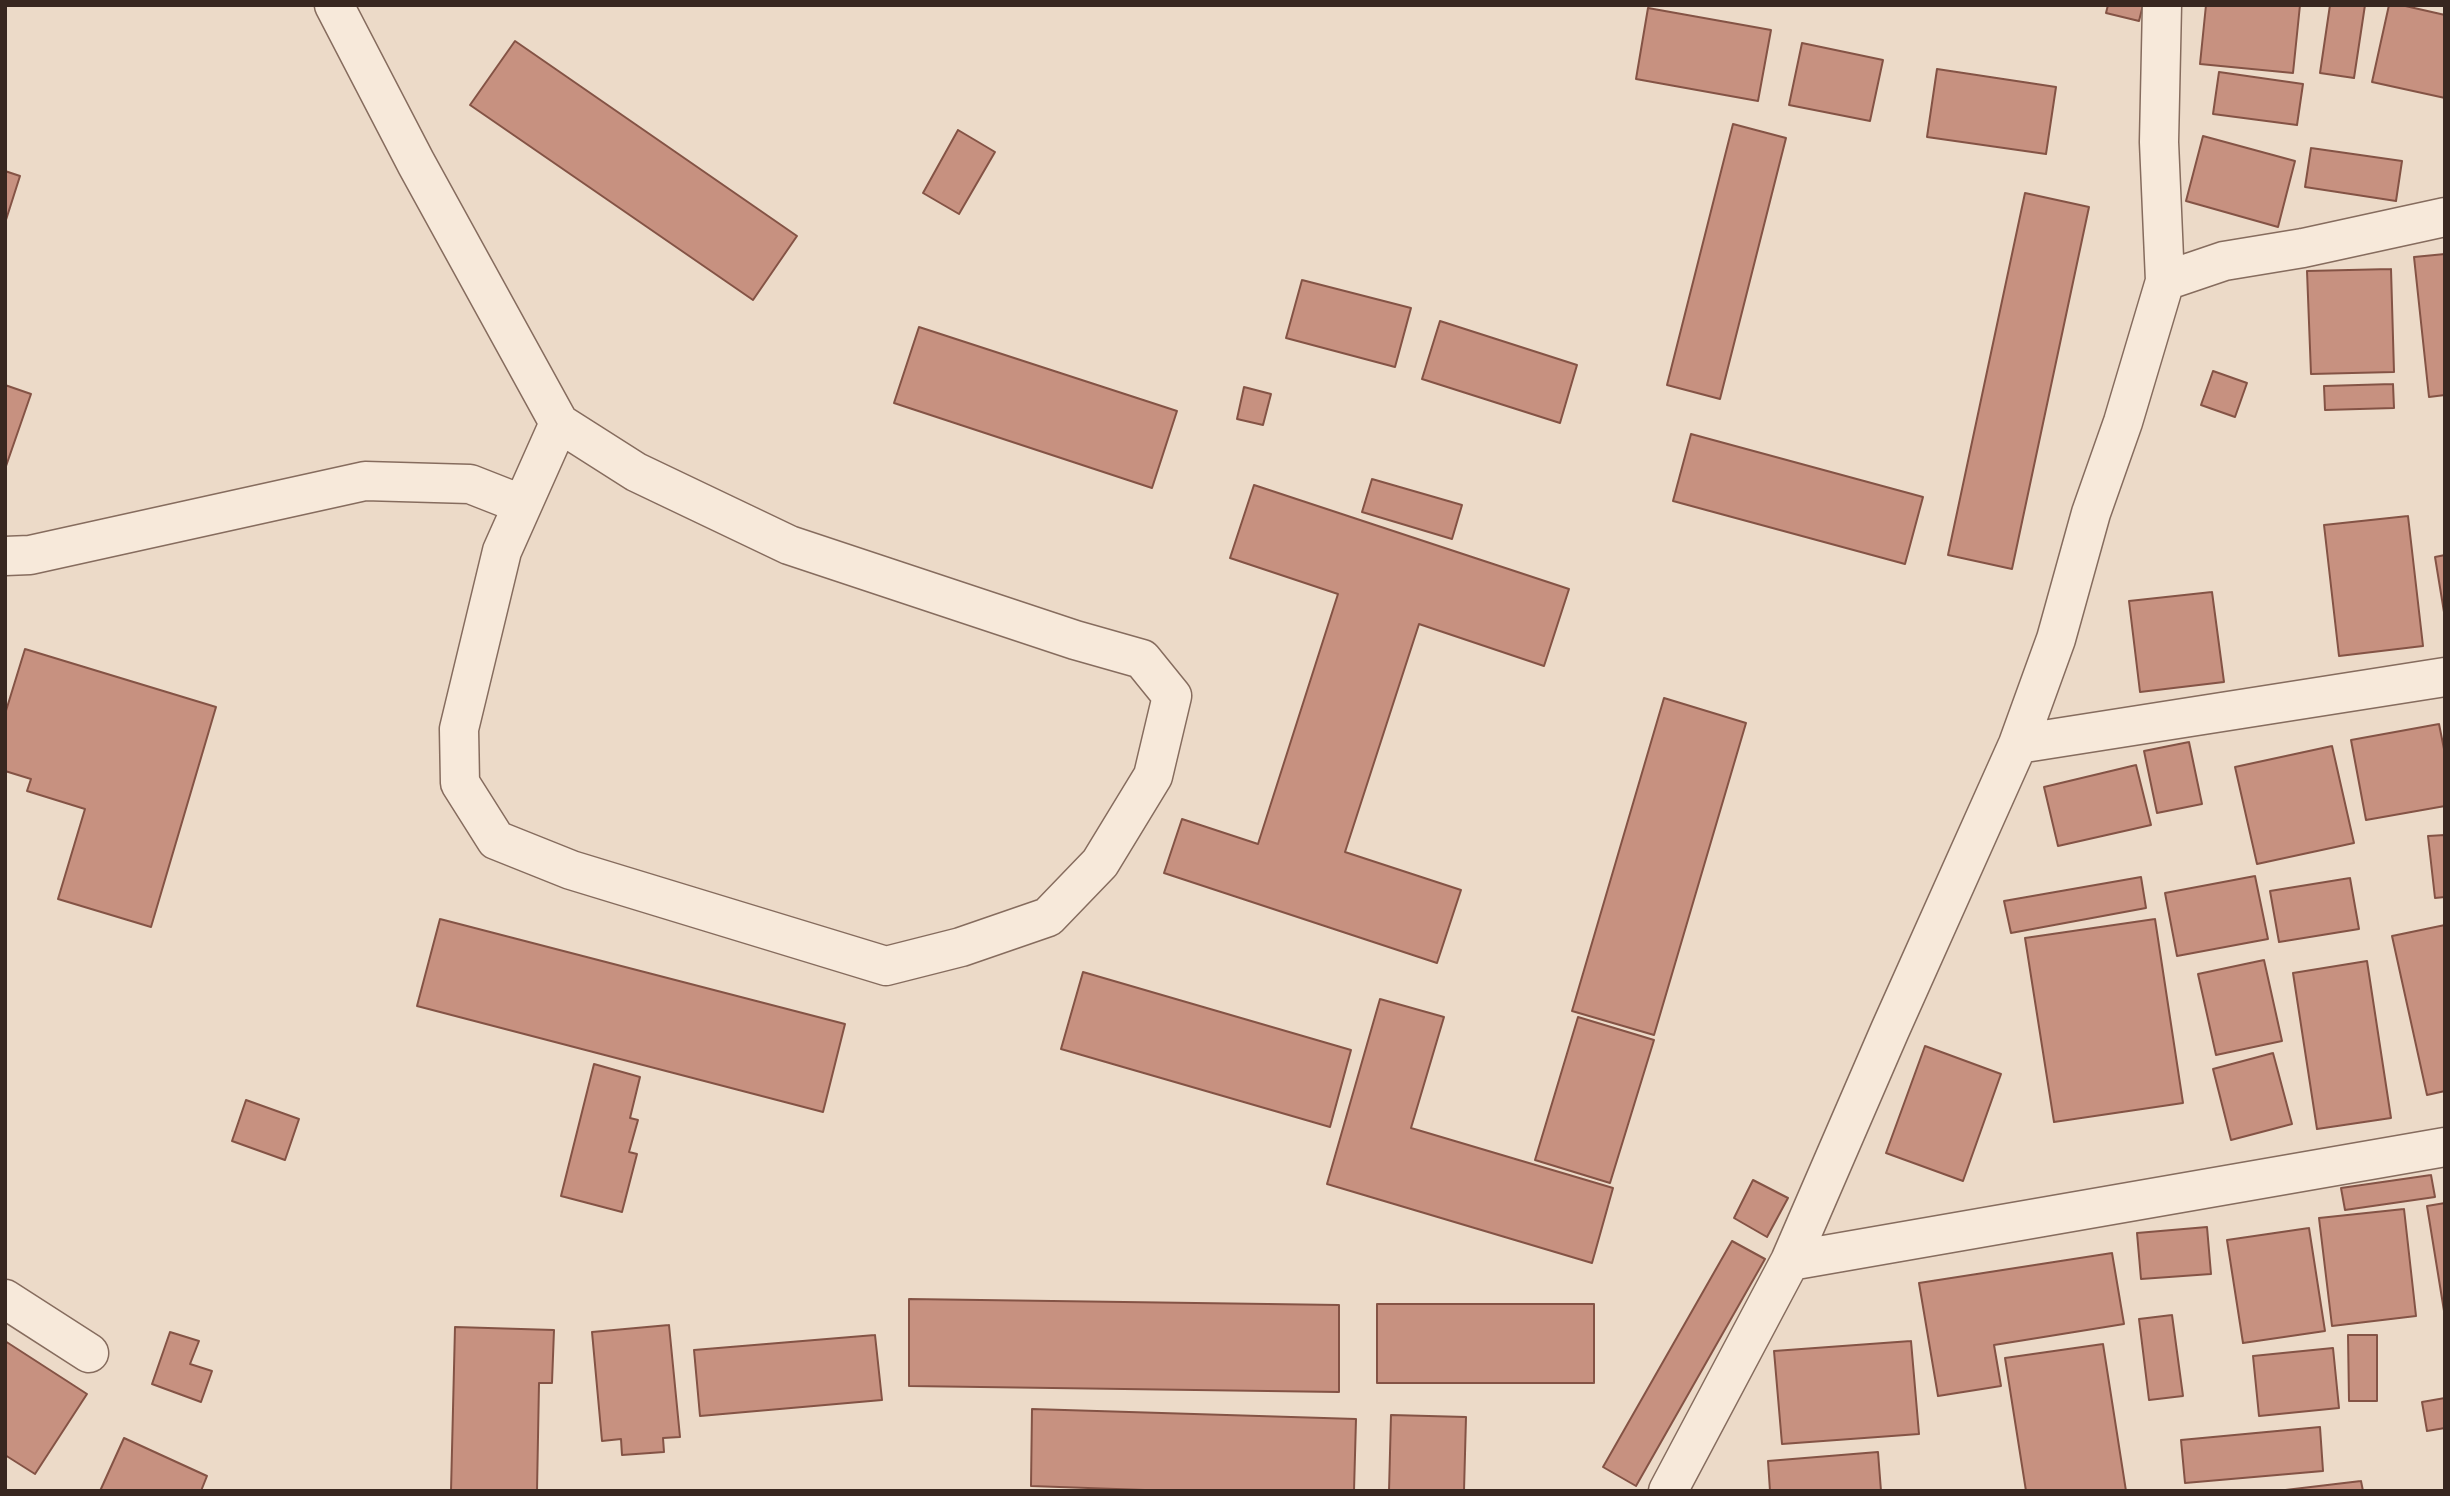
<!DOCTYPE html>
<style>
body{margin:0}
#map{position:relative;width:2450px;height:1496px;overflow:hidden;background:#ecdac8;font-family:Literata,serif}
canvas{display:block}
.frame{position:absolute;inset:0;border:7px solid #382720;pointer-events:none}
</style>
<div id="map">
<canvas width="2450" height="1496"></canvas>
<div class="frame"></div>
</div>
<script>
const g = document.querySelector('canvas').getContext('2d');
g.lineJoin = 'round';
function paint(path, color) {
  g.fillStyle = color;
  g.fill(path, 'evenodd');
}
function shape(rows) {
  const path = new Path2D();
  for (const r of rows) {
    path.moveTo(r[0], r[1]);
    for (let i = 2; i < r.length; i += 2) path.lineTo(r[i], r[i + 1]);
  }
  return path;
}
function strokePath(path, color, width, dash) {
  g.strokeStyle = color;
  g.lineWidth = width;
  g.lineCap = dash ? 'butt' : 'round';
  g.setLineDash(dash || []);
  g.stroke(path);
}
const building = shape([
 [2108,5,2143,5,2139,21,2106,13,2108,5],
 [2206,5,2300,5,2293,73,2200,64,2206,5],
 [2330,5,2365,5,2354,78,2320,73,2330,5],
 [2389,5,2401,5,2445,15,2445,98,2372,82,2389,5],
 [1648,8,1771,30,1758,101,1636,79,1648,8],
 [515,41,797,236,753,300,470,105,515,41],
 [1802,43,1883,60,1870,121,1789,105,1802,43],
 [1937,69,2056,87,2046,154,1927,137,1937,69],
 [2219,72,2303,84,2297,125,2213,114,2219,72],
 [1733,124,1786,138,1720,399,1667,385,1733,124],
 [958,130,995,152,959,214,923,193,958,130],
 [2203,136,2295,161,2278,227,2186,201,2203,136],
 [2311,148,2402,161,2396,201,2305,187,2311,148],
 [5,171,20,176,5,223,5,171],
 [2025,193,2089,207,2012,569,1948,555,2025,193],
 [2445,254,2445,395,2429,397,2414,257,2445,254],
 [2391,269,2394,372,2311,374,2307,271,2391,269],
 [1302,280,1411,308,1395,367,1286,338,1302,280],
 [1440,321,1577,365,1560,423,1422,379,1440,321],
 [919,327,1177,411,1152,488,894,403,919,327],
 [2213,371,2247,383,2235,417,2201,405,2213,371],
 [2393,384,2394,408,2325,410,2324,386,2393,384],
 [5,385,31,394,5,469,5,385],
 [1244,387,1271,394,1263,425,1237,419,1244,387],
 [1691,434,1923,497,1905,564,1673,501,1691,434],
 [1372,479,1462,505,1452,539,1362,512,1372,479],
 [1254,485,1569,589,1544,666,1419,624,1345,852,1461,890,1437,963,1164,873,1182,819,1258,844,1338,594,1230,558,1254,485],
 [2408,516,2423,646,2339,656,2324,525,2408,516],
 [2445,555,2445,612,2444,612,2435,557,2445,555],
 [2212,592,2224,682,2140,692,2129,601,2212,592],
 [25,649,216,707,151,927,58,899,85,809,27,791,31,779,5,771,5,714,25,649],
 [1664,698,1746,723,1654,1035,1572,1011,1664,698],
 [2439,724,2445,754,2445,806,2366,820,2351,740,2439,724],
 [2189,742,2202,804,2157,813,2144,751,2189,742],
 [2332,746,2354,843,2257,864,2235,767,2332,746],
 [2136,765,2151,825,2058,846,2044,787,2136,765],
 [2445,835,2445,897,2435,898,2428,836,2445,835],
 [2255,876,2268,939,2177,956,2165,893,2255,876],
 [2141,877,2146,908,2011,933,2004,901,2141,877],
 [2350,878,2359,929,2279,942,2270,891,2350,878],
 [440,919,845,1024,823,1112,417,1006,440,919],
 [2155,919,2183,1103,2054,1122,2025,938,2155,919],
 [2445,925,2445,1091,2427,1095,2392,936,2445,925],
 [2264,960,2282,1041,2216,1055,2198,974,2264,960],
 [2367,961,2391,1118,2317,1129,2293,973,2367,961],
 [1083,972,1351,1050,1330,1127,1061,1049,1083,972],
 [1380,999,1444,1017,1411,1128,1613,1188,1592,1263,1327,1184,1380,999],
 [1578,1017,1654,1040,1610,1183,1535,1160,1578,1017],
 [1925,1046,2001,1074,1963,1181,1886,1153,1925,1046],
 [2273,1053,2292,1124,2231,1140,2213,1069,2273,1053],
 [594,1064,640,1077,630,1118,638,1120,629,1152,637,1154,622,1212,561,1196,594,1064],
 [246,1100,299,1119,285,1160,232,1141,246,1100],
 [2431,1175,2435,1197,2345,1210,2341,1188,2431,1175],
 [1753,1180,1788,1198,1767,1237,1734,1218,1753,1180],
 [2445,1203,2445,1317,2427,1206,2445,1203],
 [2404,1209,2416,1316,2332,1326,2319,1218,2404,1209],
 [2207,1227,2211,1274,2141,1279,2137,1233,2207,1227],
 [2309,1228,2325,1331,2243,1343,2227,1240,2309,1228],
 [1732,1241,1765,1259,1636,1486,1603,1467,1732,1241],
 [2112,1253,2124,1324,1994,1345,2001,1386,1938,1396,1919,1283,2112,1253],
 [909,1299,1339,1305,1339,1392,909,1386,909,1299],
 [1377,1304,1594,1304,1594,1383,1377,1383,1377,1304],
 [2172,1315,2183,1396,2149,1400,2139,1319,2172,1315],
 [669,1325,680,1437,663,1438,664,1452,622,1455,621,1439,602,1441,592,1332,669,1325],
 [455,1327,554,1330,552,1383,539,1383,537,1491,451,1491,455,1327],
 [170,1332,199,1341,190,1364,212,1371,201,1402,152,1384,170,1332],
 [875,1335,882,1400,700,1416,694,1350,875,1335],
 [2348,1335,2377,1335,2377,1401,2349,1401,2348,1335],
 [5,1341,87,1394,35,1474,5,1455,5,1341],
 [1911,1341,1919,1434,1782,1444,1774,1351,1911,1341],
 [2103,1344,2126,1491,2026,1491,2005,1358,2103,1344],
 [2333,1348,2339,1408,2259,1416,2253,1356,2333,1348],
 [2445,1398,2445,1428,2427,1431,2422,1402,2445,1398],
 [1032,1409,1356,1419,1354,1491,1173,1491,1031,1486,1032,1409],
 [1391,1415,1466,1417,1464,1491,1389,1491,1391,1415],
 [2320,1427,2323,1471,2185,1483,2181,1440,2320,1427],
 [124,1438,207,1476,201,1491,100,1491,124,1438],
 [1878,1452,1881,1491,1770,1491,1768,1461,1878,1452],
 [2361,1481,2363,1491,2277,1491,2361,1481]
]);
const minor = shape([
 [334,5,416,163,559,423,636,472,789,545,1075,640,1142,659,1172,696,1153,776,1100,863,1048,917,961,947,886,966,571,870,496,840,460,783,459,729,502,551,559,423],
 [2165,281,2224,261,2303,248,2445,217],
 [5,556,30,555,365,481,470,484,521,504],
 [2018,744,2445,677],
 [1790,1261,2445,1147],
 [5,1299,89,1353],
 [1668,1491,1790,1261,1890,1030,2018,744,2056,639,2091,513,2123,422,2165,281,2159,142,2162,5]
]);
paint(building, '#c79180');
strokePath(building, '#845345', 2);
strokePath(minor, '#866c5e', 41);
strokePath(minor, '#f7e9da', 38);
</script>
